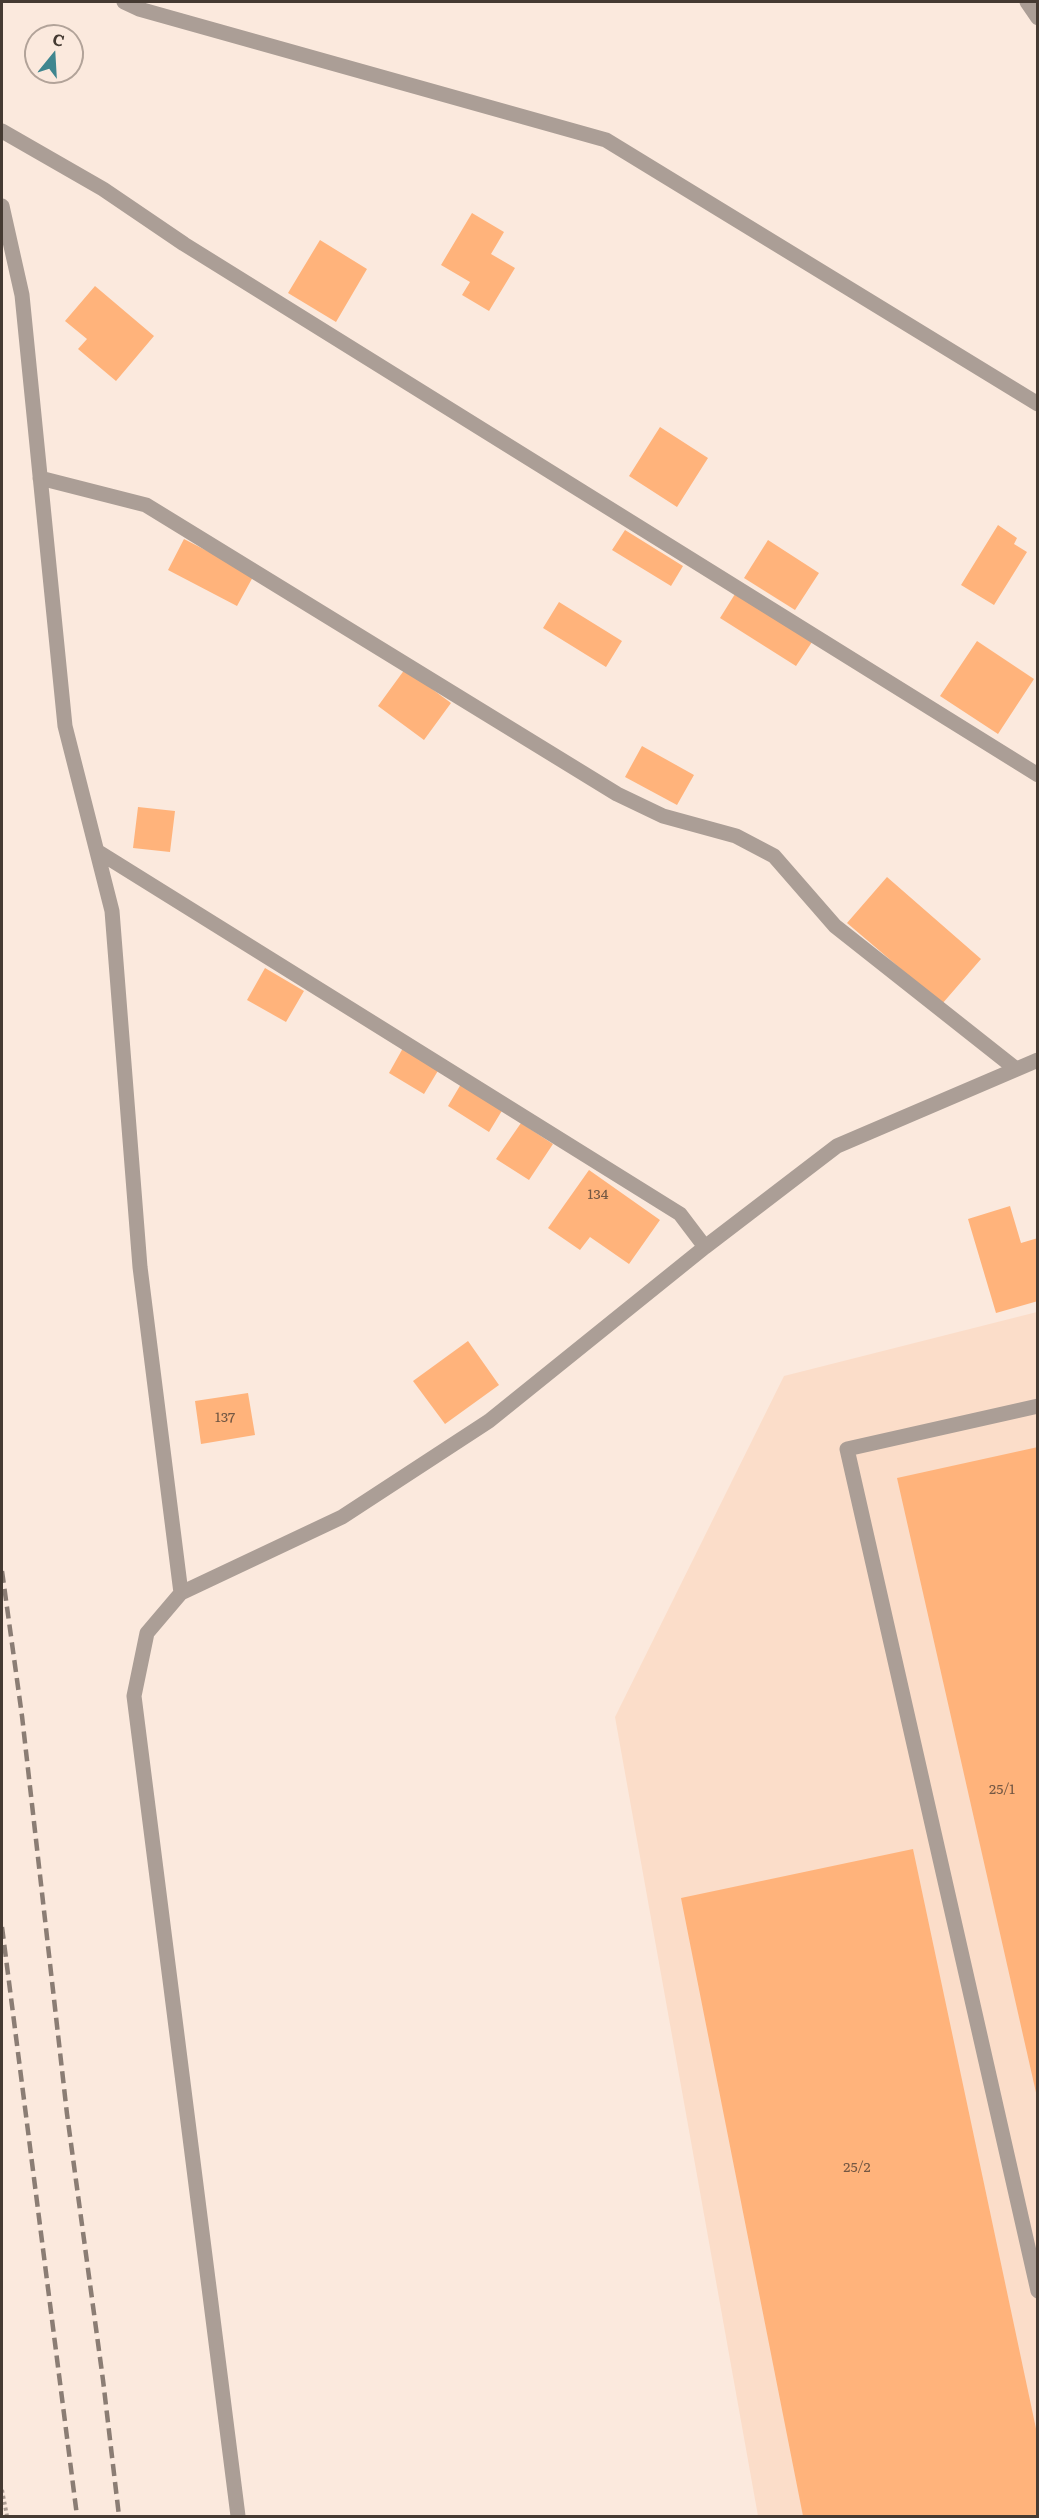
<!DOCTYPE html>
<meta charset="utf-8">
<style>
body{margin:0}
#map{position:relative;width:1039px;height:2518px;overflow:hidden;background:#fbe9dd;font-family:Literata,serif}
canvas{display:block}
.frame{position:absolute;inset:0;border:3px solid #453a32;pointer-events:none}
.north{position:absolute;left:24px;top:24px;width:60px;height:60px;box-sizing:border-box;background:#fbe9dd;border:2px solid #b2a399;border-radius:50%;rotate:18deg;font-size:16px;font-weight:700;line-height:24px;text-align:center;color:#453a32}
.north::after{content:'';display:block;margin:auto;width:21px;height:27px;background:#3f868f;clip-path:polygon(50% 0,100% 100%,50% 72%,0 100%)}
</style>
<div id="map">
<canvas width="1039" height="2518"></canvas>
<div class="frame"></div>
<div class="north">С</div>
</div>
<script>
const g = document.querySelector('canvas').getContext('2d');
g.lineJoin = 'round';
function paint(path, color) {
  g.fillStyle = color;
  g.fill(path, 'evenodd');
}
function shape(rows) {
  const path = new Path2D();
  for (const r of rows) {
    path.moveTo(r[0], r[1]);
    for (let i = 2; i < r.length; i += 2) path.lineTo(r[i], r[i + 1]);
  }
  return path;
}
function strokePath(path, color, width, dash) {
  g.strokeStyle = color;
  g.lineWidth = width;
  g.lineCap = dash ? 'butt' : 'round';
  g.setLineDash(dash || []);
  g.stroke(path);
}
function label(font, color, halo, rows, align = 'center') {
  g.font = font + ' Literata,serif';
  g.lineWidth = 6;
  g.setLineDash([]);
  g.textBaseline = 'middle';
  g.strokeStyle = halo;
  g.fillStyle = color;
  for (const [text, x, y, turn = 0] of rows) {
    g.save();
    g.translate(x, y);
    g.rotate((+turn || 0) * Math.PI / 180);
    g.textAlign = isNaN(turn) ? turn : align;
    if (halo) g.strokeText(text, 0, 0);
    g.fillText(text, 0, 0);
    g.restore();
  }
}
const built = shape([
 [1037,1312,1037,2516,758,2516,615,1717,784,1376]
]);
const building = shape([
 [472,213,504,232,491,254,515,268,489,311,462,295,470,282,441,265],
 [320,240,367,269,336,322,288,293],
 [95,286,154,336,116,381,78,349,87,339,65,321],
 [660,427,708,458,677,507,629,476],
 [998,525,1017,538,1014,544,1027,552,994,605,961,585],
 [625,530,683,566,671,586,612,550],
 [184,539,254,575,237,606,168,570],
 [768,540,819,573,795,610,744,578],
 [735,594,812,642,796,666,720,618],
 [559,602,622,641,606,667,543,628],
 [977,641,1034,679,998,734,940,696],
 [405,669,451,703,424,740,378,706],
 [642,746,694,775,677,805,625,777],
 [138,807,175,811,170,852,133,848],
 [887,877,981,959,942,1004,847,923],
 [265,968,304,991,286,1022,247,1000],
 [403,1048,439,1069,424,1094,389,1073],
 [461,1084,503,1109,489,1132,448,1106],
 [521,1123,553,1144,529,1180,496,1159],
 [589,1170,660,1220,629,1264,590,1237,580,1250,548,1228],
 [1010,1206,1021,1243,1038,1238,1038,1301,996,1313,968,1219],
 [468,1341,499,1385,445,1424,413,1381],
 [248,1393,255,1435,201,1444,195,1401],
 [1038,1447,1038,2097,1037,2097,897,1478],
 [913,1849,1038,2438,1038,2516,803,2516,681,1898]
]);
const path = shape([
 [2,2490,7,2516]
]);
const minor = shape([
 [124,2,139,9,606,140,1038,404],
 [1027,2,1038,18],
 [2,131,103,189,184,244,1038,775],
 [2,206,22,295,65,726,112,911,140,1267,181,1593,147,1633,134,1696,238,2516],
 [40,478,146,505,617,794,663,816,736,836,774,856,835,926,1016,1069],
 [97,851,680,1214,705,1247],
 [1038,1406,847,1449,1038,2291],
 [181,1593,342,1517,489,1421,705,1247,837,1146,1038,1060]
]);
const rail = shape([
 [2,1571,22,1716,67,2114,103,2380,119,2516],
 [2,1927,77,2516]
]);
const numberNames = [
 ["134",598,1195],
 ["137",225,1418],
 ["25/1",1002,1790],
 ["25/2",857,2168]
];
paint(built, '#fbddc9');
paint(building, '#ffb37b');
strokePath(path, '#ab9c92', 4, [3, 3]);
strokePath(minor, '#ab9e96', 15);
strokePath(rail, '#8b7d74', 4.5, [12, 6]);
label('14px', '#745844', null, numberNames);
</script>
